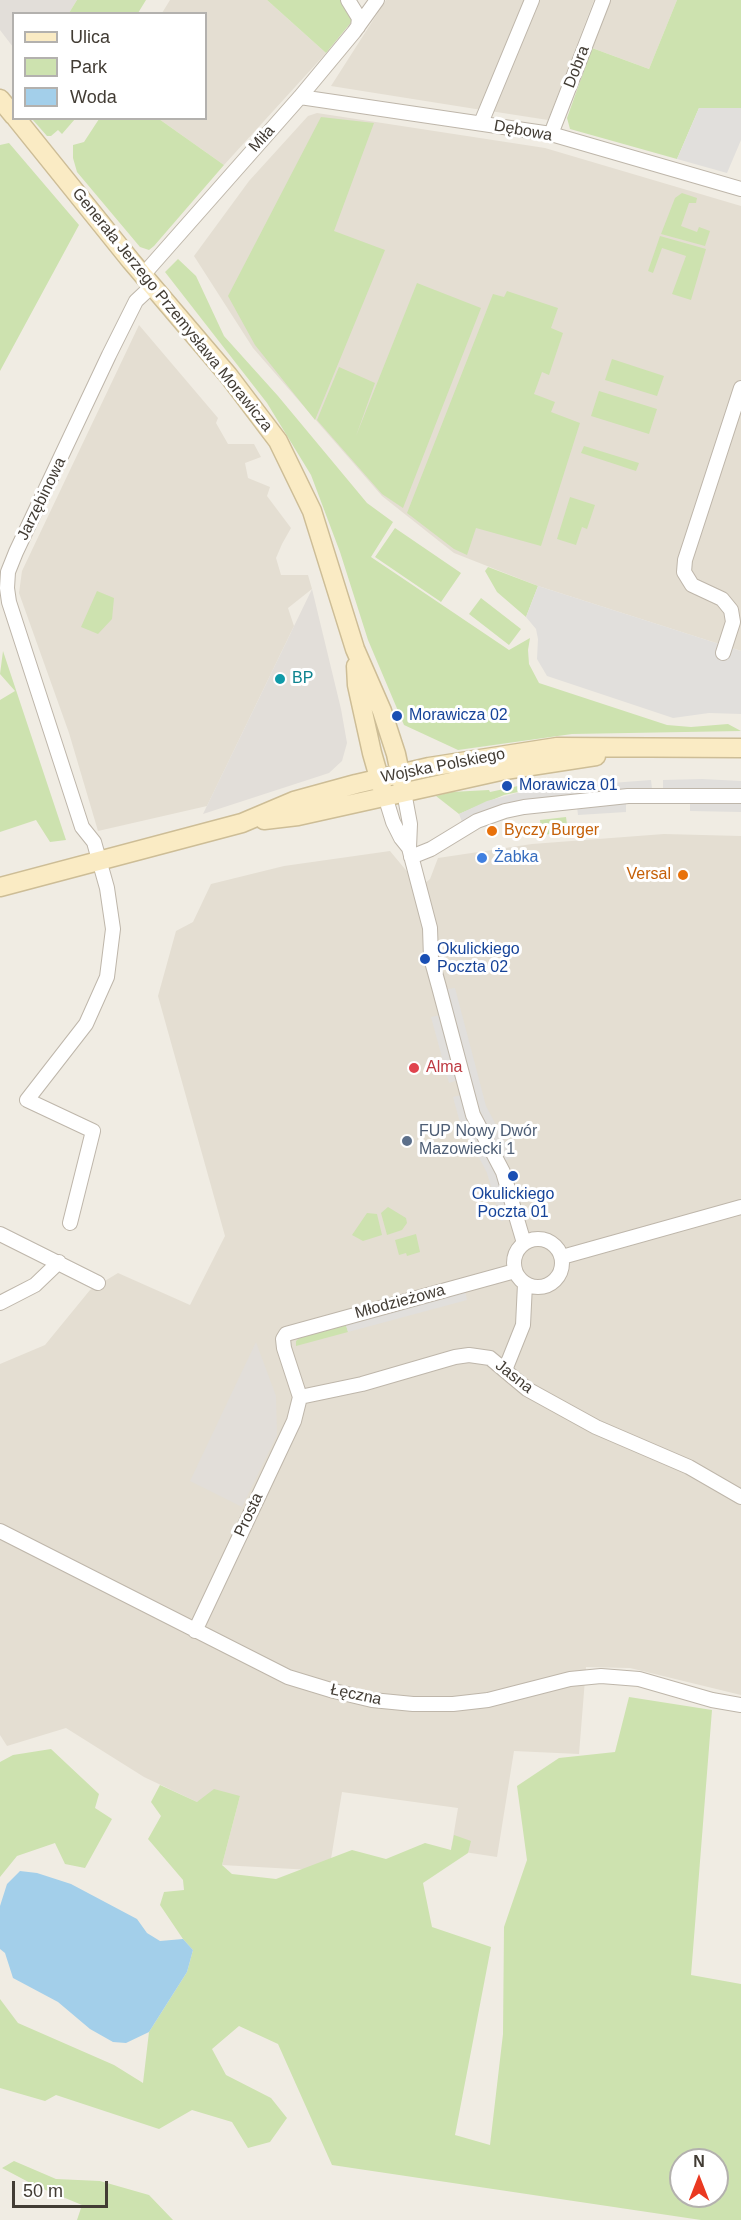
<!DOCTYPE html>
<meta charset="utf-8">
<style>
body{margin:0}
#map{position:relative;width:741px;height:2220px;overflow:hidden;background:#f0ece3;font-family:Arial,sans-serif}
canvas{display:block}
.legend{position:absolute;left:12px;top:12px;width:195px;height:108px;box-sizing:border-box;background:#fff;border:2px solid #b3b1ae;margin:0;padding:8px 10px;list-style:none;font-size:18px;color:#423c34}
.legend li{display:flex;align-items:center;gap:12px;height:30px}
.legend b{width:30px;border:2px solid #b3b1ae}
.north{position:absolute;left:669px;top:2148px;width:60px;height:60px;box-sizing:border-box;background:#fff;border:2px solid #b3b1ae;border-radius:50%;rotate:0deg;font-size:16px;font-weight:700;line-height:24px;text-align:center;color:#423c34}
.north::after{content:'';display:block;margin:auto;width:21px;height:27px;background:#ea3921;clip-path:polygon(50% 0,100% 100%,50% 72%,0 100%)}
.scale{position:absolute;left:12px;top:2181px;width:96px;height:27px;box-sizing:border-box;border:3px solid #423c34;border-top:0;padding-left:8px;font-size:18px;line-height:21px;white-space:nowrap;color:#423c34;-webkit-text-stroke:4px #fff;paint-order:stroke}
</style>
<div id="map">
<canvas width="741" height="2220"></canvas>
<ul class="legend">
<li><b style="height:8px;background:#faebc4"></b>Ulica</li>
<li><b style="height:16px;background:#cde2af"></b>Park</li>
<li><b style="height:16px;background:#a3cfea"></b>Woda</li>
</ul>
<div class="north">N</div>
<div class="scale">50 m</div>
</div>
<script>
const g = document.querySelector('canvas').getContext('2d');
g.lineJoin = 'round';
function paint(path, color) {
  g.fillStyle = color;
  g.fill(path, 'evenodd');
}
function shape(rows) {
  const path = new Path2D();
  for (const r of rows) {
    if (r.length === 3) {
      path.moveTo(r[0] + r[2], r[1]);
      path.arc(r[0], r[1], r[2], 0, 2 * Math.PI);
      continue;
    }
    path.moveTo(r[0], r[1]);
    for (let i = 2; i < r.length; i += 2) path.lineTo(r[i], r[i + 1]);
  }
  return path;
}
function strokePath(path, color, width, dash) {
  g.strokeStyle = color;
  g.lineWidth = width;
  g.lineCap = dash ? 'butt' : 'round';
  g.setLineDash(dash || []);
  g.stroke(path);
}
function label(font, color, halo, rows, align = 'center') {
  g.font = font + ' Arial,sans-serif';
  g.lineWidth = 6;
  g.setLineDash([]);
  g.textBaseline = 'middle';
  g.strokeStyle = halo;
  g.fillStyle = color;
  for (const [text, x, y, turn = 0] of rows) {
    g.save();
    g.translate(x, y);
    g.rotate((+turn || 0) * Math.PI / 180);
    g.textAlign = isNaN(turn) ? turn : align;
    if (halo) g.strokeText(text, 0, 0);
    g.fillText(text, 0, 0);
    g.restore();
  }
}
const residential = shape([
 [170,0,267,0,326,53,224,165,159,119,206,118,206,14,162,13],
 [386,0,528,0,482,110,331,86],
 [536,0,594,0,548,120,490,111],
 [611,0,677,0,649,69,592,48],
 [317,113,545,148,741,206,741,651,538,586,454,553,382,496,253,348,194,256,249,181,308,116],
 [139,325,218,418,216,423,228,444,254,444,261,457,245,463,248,478,270,487,267,496,291,528,282,544,276,558,281,575,308,575,312,589,288,608,294,626,207,806,98,831,69,733,19,593,22,571],
 [664,834,741,836,741,1695,630,1668,586,1667,579,1754,514,1751,497,1857,451,1850,458,1808,342,1792,329,1871,222,1865,240,1796,197,1802,144,1777,66,1728,7,1746,0,1735,0,1364,45,1345,90,1290,118,1273,190,1305,225,1236,158,996,176,931,193,922,211,884,284,866,390,851,420,887,430,879,438,858,532,844]
]);
const industrial = shape([
 [0,0,77,0,69,13,14,14,13,47,0,30],
 [312,589,341,709,347,743,342,761,329,773,203,814],
 [256,1342,276,1396,277,1435,242,1507,190,1481]
]);
const green = shape([
 [77,0,146,0,138,13,69,13],
 [267,0,356,0,362,9,326,53],
 [677,0,741,0,741,108,699,108,677,159,570,129,567,118,592,48,649,69],
 [321,117,374,123,334,231,385,250,315,420,255,345,228,296],
 [32,119,75,119,62,134,58,130,51,136,47,136],
 [99,119,159,119,224,165,154,246,149,250,140,247,77,172,73,158,73,145,84,142],
 [9,143,79,225,0,371,0,145],
 [682,193,697,198,696,203,689,203,681,226,697,232,699,227,710,231,705,246,661,234,675,198],
 [660,236,706,249,691,300,672,294,686,256,662,248,653,273,648,271],
 [178,259,196,276,224,336,278,396,367,503,393,522,371,557,509,650,530,638,528,650,529,664,539,683,667,725,691,727,728,724,741,731,572,734,458,750,404,725,368,640,340,552,311,475,267,403,165,272],
 [417,283,481,308,403,508,382,494,317,420,339,367,375,383,356,436],
 [507,291,558,308,551,328,563,333,549,375,542,372,534,394,555,402,551,412,580,423,541,546,476,528,467,555,454,549,407,513,493,294,504,297],
 [612,359,664,376,657,396,605,380],
 [599,391,657,409,649,434,591,416],
 [584,446,639,463,636,471,581,453],
 [570,497,595,505,587,529,582,527,576,545,557,539],
 [395,528,461,573,441,602,375,557],
 [488,567,538,586,526,617,497,592,485,571],
 [97,591,114,598,112,619,98,634,81,627],
 [481,598,521,629,509,645,469,614],
 [3,651,66,840,50,842,36,820,0,832,0,700,15,691,0,674],
 [531,780,543,780,563,786,532,789,504,795,459,814,436,796,451,792,489,790,490,792,518,786,518,783],
 [566,817,568,832,542,835,540,820],
 [388,1207,406,1218,407,1223,402,1230,387,1235,381,1213],
 [367,1213,377,1214,382,1235,363,1241,352,1235],
 [416,1234,420,1252,407,1256,406,1253,399,1255,395,1240],
 [345,1322,348,1332,296,1346,296,1341,301,1337,302,1333],
 [629,1697,712,1710,691,1975,741,1984,741,2220,701,2220,332,2165,278,2044,239,2026,212,2049,226,2075,271,2098,287,2118,270,2142,248,2148,232,2122,192,2110,159,2129,56,2095,45,2101,0,2088,0,1999,18,2023,114,2065,143,2083,149,2032,187,1972,193,1950,183,1939,160,1905,164,1892,184,1890,183,1880,148,1839,161,1816,151,1802,160,1785,197,1802,214,1789,240,1796,222,1865,232,1874,276,1879,352,1850,386,1859,425,1843,451,1850,454,1835,471,1841,468,1853,423,1883,432,1927,491,1947,455,2135,490,2145,503,2034,504,1927,527,1860,517,1786,559,1758,615,1752],
 [681,2160,717,2160,717,2196,681,2196],
 [51,1749,99,1794,95,1808,112,1819,85,1868,65,1864,55,1843,17,1856,0,1877,0,1762,13,1755],
 [14,2161,56,2179,100,2181,149,2195,173,2220,77,2220,82,2205,36,2186,2,2168]
]);
const parking = shape([
 [699,108,741,108,741,140,727,173,677,159],
 [538,586,741,651,741,714,709,713,673,718,547,676,537,659,538,639,536,629,526,617],
 [702,779,741,781,741,790,663,789,663,780],
 [651,780,652,789,601,792,520,800,491,809,462,822,459,814,487,801,532,789],
 [690,801,741,803,741,812,690,811],
 [626,803,626,812,578,815,577,807],
 [455,988,486,1106,513,1157,505,1161,480,1111,447,989],
 [440,1015,458,1080,449,1083,431,1017],
 [461,1095,494,1165,510,1219,501,1221,487,1173,459,1119,453,1097],
 [465,1290,467,1300,348,1332,345,1322]
]);
const water = shape([
 [20,1871,37,1873,71,1884,137,1919,147,1933,160,1941,183,1939,193,1950,187,1972,149,2032,126,2043,113,2042,90,2029,58,2002,13,1978,5,1953,0,1949,0,1906,7,1884]
]);
const street = shape([
 [348,0,359,18,358,27],
 [300,97,551,134,741,189],
 [481,123,532,0],
 [551,134,603,0],
 [143,275,300,97,354,32,377,0],
 [723,653,733,622,731,610,722,599,692,585,684,572,685,560,741,388],
 [404,792,410,824,409,848,430,928,431,958,439,987,473,1115,503,1172,524,1243],
 [385,796,393,822,401,838,409,848],
 [411,857,431,849,477,821,505,811,524,807,628,796,741,796],
 [70,1223,93,1131,27,1100,86,1024,107,977,113,929,107,888,94,842,82,827,9,602,7,588,8,572,16,552,109,355,136,301,152,286],
 [0,1234,98,1283],
 [538,1263,24],
 [562,1257,741,1207],
 [0,1303,35,1285,59,1262],
 [505,1370,523,1325,525,1284],
 [300,1397,362,1384,455,1357,469,1355,490,1358,527,1389,596,1427,689,1467,741,1497],
 [300,1397,284,1348,283,1339,286,1334,515,1271],
 [0,1531,288,1677,334,1691,372,1700,413,1704,453,1704,488,1700,570,1679,601,1676,639,1679,712,1700,741,1705],
 [195,1631,294,1421,300,1397]
]);
const secondary = shape([
 [0,99,14,116],
 [16,118,131,261,228,375,278,441,312,511,355,649,382,711,396,754,404,792],
 [356,666,357,685,372,753,382,788],
 [264,820,298,816,505,770,596,756],
 [0,887,242,823,294,801,356,784,429,767,557,747,741,748]
]);
const markers = [
 [280,679,6,"#0f9aa8"],
 [397,716,6,"#1a4fb4"],
 [507,786,6,"#1a4fb4"],
 [492,831,6,"#e8710a"],
 [482,858,6,"#3f7fe0"],
 [683,875,6,"#e8710a"],
 [425,959,6,"#1a4fb4"],
 [414,1068,6,"#e0444e"],
 [407,1141,6,"#5c6f8a"],
 [513,1176,6,"#1a4fb4"]
];
const streetNames = [
 ["Dobra",577,67,-69],
 ["Dębowa",523,131,10],
 ["Miła",262,139,-48],
 ["Generała Jerzego Przemysława Morawicza",172,310,51],
 ["Jarzębinowa",42,499,-64],
 ["Wojska Polskiego",443,766,-11],
 ["Młodzieżowa",400,1302,-15],
 ["Jasna",514,1377,38],
 ["Prosta",249,1515,-65],
 ["Łęczna",356,1695,12]
];
const cultureNames = [
 ["BP",292,679]
];
const transitNames = [
 ["Morawicza 02",409,716],
 ["Morawicza 01",519,786],
 ["Okulickiego",437,950],
 ["Poczta 02",437,968],
 ["Okulickiego",513,1195,"center"],
 ["Poczta 01",513,1213,"center"]
];
const foodNames = [
 ["Byczy Burger",504,831],
 ["Versal",671,875,"right"]
];
const shopNames = [
 ["Żabka",494,858]
];
const healthNames = [
 ["Alma",426,1068]
];
const serviceNames = [
 ["FUP Nowy Dwór",419,1132],
 ["Mazowiecki 1",419,1150]
];
paint(residential, '#e4ded2');
paint(industrial, '#e2ded9');
paint(green, '#cde2af');
paint(parking, '#e1dfdc');
paint(water, '#a3cfea');
strokePath(street, '#beb6aa', 16);
strokePath(secondary, '#cdbd96', 21);
strokePath(street, '#fff', 14);
strokePath(secondary, '#faebc4', 18);
for (const [x, y, r, color] of markers) {
  const dot = new Path2D();
  dot.arc(x, y, r, 0, 2 * Math.PI);
  g.fillStyle = color;
  g.fill(dot);
  strokePath(dot, '#fff', 2);
}
label('16px', '#423c34', '#fff', streetNames);
label('16px', '#0d838f', '#fff', cultureNames, 'left');
label('16px', '#164399', '#fff', transitNames, 'left');
label('16px', '#c56008', '#fff', foodNames, 'left');
label('16px', '#366cbe', '#fff', shopNames, 'left');
label('16px', '#be3a42', '#fff', healthNames, 'left');
label('16px', '#4e5e75', '#fff', serviceNames, 'left');
</script>
